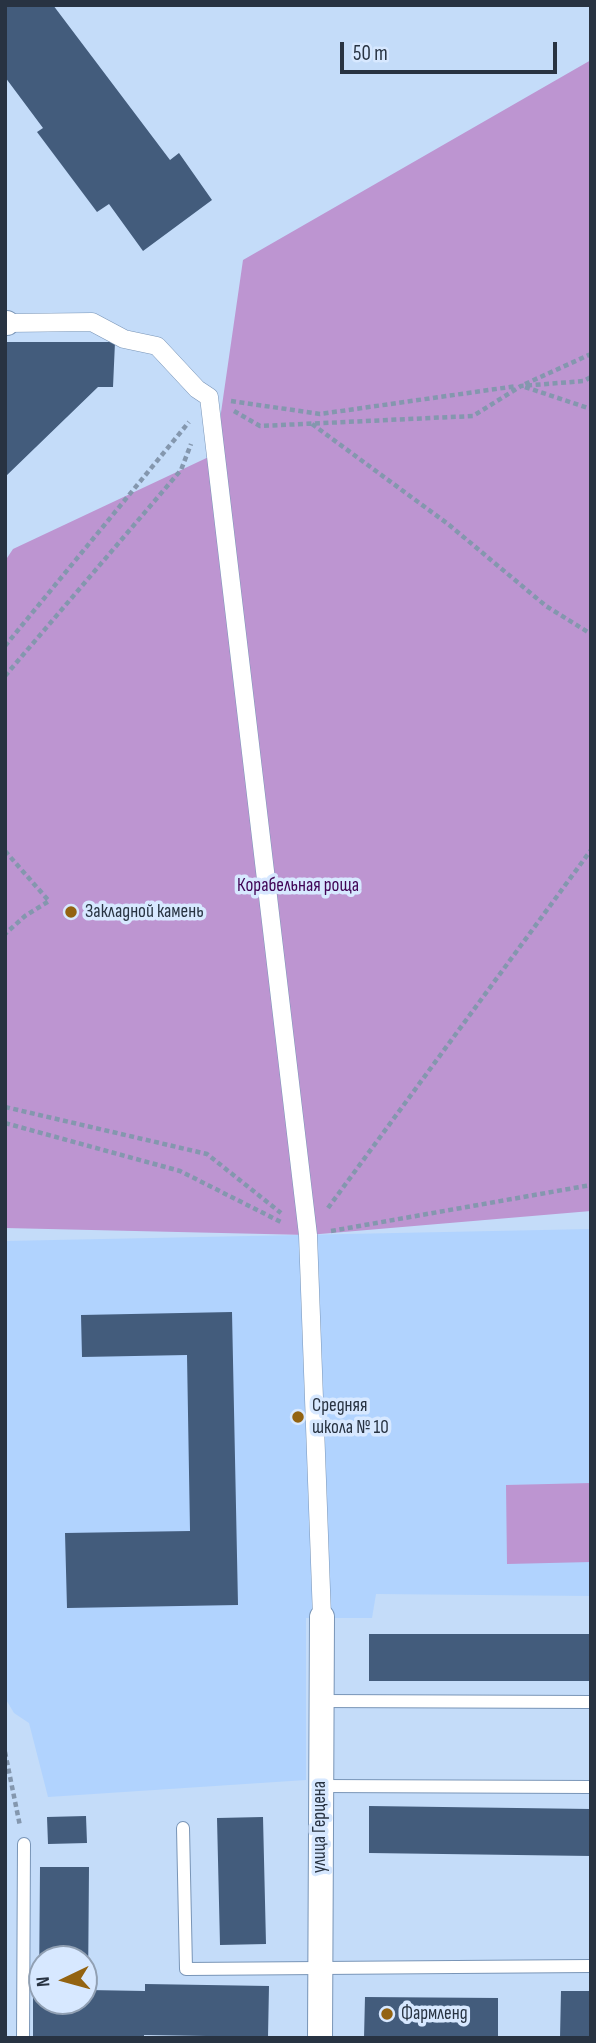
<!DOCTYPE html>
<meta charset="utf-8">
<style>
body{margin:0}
#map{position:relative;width:596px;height:2043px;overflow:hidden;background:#c4dcf9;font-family:"Sofia Sans Condensed",sans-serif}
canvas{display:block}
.frame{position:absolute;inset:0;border:7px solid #283342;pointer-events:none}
.north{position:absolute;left:28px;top:1945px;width:70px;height:70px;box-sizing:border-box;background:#d7e8ff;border:2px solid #91a0b3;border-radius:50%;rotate:265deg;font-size:19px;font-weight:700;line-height:28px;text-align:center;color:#283342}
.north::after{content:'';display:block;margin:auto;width:24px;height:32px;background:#936311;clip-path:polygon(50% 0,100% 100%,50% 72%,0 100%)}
.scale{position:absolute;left:340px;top:42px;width:217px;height:32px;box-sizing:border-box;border:4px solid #283342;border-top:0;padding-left:9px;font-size:21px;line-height:24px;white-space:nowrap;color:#283342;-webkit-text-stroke:5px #d7e8ff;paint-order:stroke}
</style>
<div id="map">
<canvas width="596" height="2043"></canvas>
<div class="frame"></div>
<div class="north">N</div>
<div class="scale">50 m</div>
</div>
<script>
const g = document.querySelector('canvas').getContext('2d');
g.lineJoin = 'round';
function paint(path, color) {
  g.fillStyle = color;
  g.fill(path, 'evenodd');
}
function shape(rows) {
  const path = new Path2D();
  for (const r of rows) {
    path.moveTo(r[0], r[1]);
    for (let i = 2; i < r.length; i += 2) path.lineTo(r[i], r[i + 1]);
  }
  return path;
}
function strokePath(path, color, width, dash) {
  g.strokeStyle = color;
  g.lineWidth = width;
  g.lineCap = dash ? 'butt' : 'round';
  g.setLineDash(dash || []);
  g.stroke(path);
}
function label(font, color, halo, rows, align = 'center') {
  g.font = font + ' "Sofia Sans Condensed",sans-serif';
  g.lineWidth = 7;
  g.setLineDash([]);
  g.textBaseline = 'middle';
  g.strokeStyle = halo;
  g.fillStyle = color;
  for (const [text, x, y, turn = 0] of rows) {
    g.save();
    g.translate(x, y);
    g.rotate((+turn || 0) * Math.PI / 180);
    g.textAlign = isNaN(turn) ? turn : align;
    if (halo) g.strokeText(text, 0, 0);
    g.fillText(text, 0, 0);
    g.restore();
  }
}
const built = shape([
 [591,1229,591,1596,376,1594,372,1618,306,1618,306,1780,48,1797,29,1723,14,1713,5,1698,5,1241]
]);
const green = shape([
 [591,60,591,1211,308,1235,5,1228,5,561,13,549,215,454,243,260],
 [591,1483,591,1562,507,1564,506,1485]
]);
const building = shape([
 [5,5,53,5,170,160,179,153,212,200,143,251,109,204,97,212,37,132,43,128,5,77],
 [5,342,115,342,113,387,98,387,5,477],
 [232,1312,238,1605,67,1608,65,1533,190,1531,187,1355,82,1357,81,1315],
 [369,1634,591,1634,591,1681,369,1681],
 [369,1806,591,1809,591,1856,369,1853],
 [86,1816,87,1843,48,1844,47,1817],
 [263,1817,266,1944,220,1945,217,1818],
 [40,1867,89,1867,88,1990,145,1991,145,1984,269,1986,268,2037,144,2035,144,2038,33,2038,33,1990,39,1990],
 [42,1959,84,1959,84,2001,42,2001],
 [561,1991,591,1991,591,2038,560,2038],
 [365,1997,498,1998,498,2038,364,2038]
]);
const path = shape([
 [525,384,591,354],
 [525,387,591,409],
 [231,401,320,414,517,386],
 [234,411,260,426,473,416,521,386,584,381,591,377],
 [312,424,448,524,546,606,591,634],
 [5,646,189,422],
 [5,676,181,470,191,444],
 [5,851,49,901,25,916,5,934],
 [5,1107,207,1154,281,1213],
 [5,1123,180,1171,283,1223],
 [328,1208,591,850],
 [331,1231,591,1185],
 [5,1752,20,1826]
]);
const service = shape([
 [321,1701,591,1702],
 [321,1786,591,1787],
 [183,1828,186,1969,591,1966],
 [23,2038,24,1844]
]);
const pedestrian = shape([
 [7,323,92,322,124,339,157,346,197,389,209,397,308,1235,322,1617]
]);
const minor = shape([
 [5,323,7,323],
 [320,2038,322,1617]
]);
const markers = [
 [71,912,7,"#936311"],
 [298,1417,7,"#936311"],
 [387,2014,7,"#936311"]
];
const parkNames = [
 ["Корабельная роща",298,886]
];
const poiNames = [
 ["Закладной камень",85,912],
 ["Средняя",312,1406],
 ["школа № 10",312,1428],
 ["Фармленд",401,2014]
];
const streetNames = [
 ["улица Герцена",320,1827,-90]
];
paint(built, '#b1d3fe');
paint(green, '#bd95d1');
paint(building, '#435c7c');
strokePath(service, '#7995b7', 14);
strokePath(pedestrian, '#7995b7', 19);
strokePath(minor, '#7995b7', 26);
strokePath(path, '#8497ae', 4.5, [5, 3.5]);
strokePath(service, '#fff', 12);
strokePath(pedestrian, '#fff', 18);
strokePath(minor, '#fff', 24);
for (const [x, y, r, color] of markers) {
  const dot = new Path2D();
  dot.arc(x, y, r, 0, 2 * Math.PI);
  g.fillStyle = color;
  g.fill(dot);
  strokePath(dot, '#d7e8ff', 2.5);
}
label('19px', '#400455', '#d7e8ff', parkNames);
label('19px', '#283342', '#d7e8ff', poiNames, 'left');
label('19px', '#283342', '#d7e8ff', streetNames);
</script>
